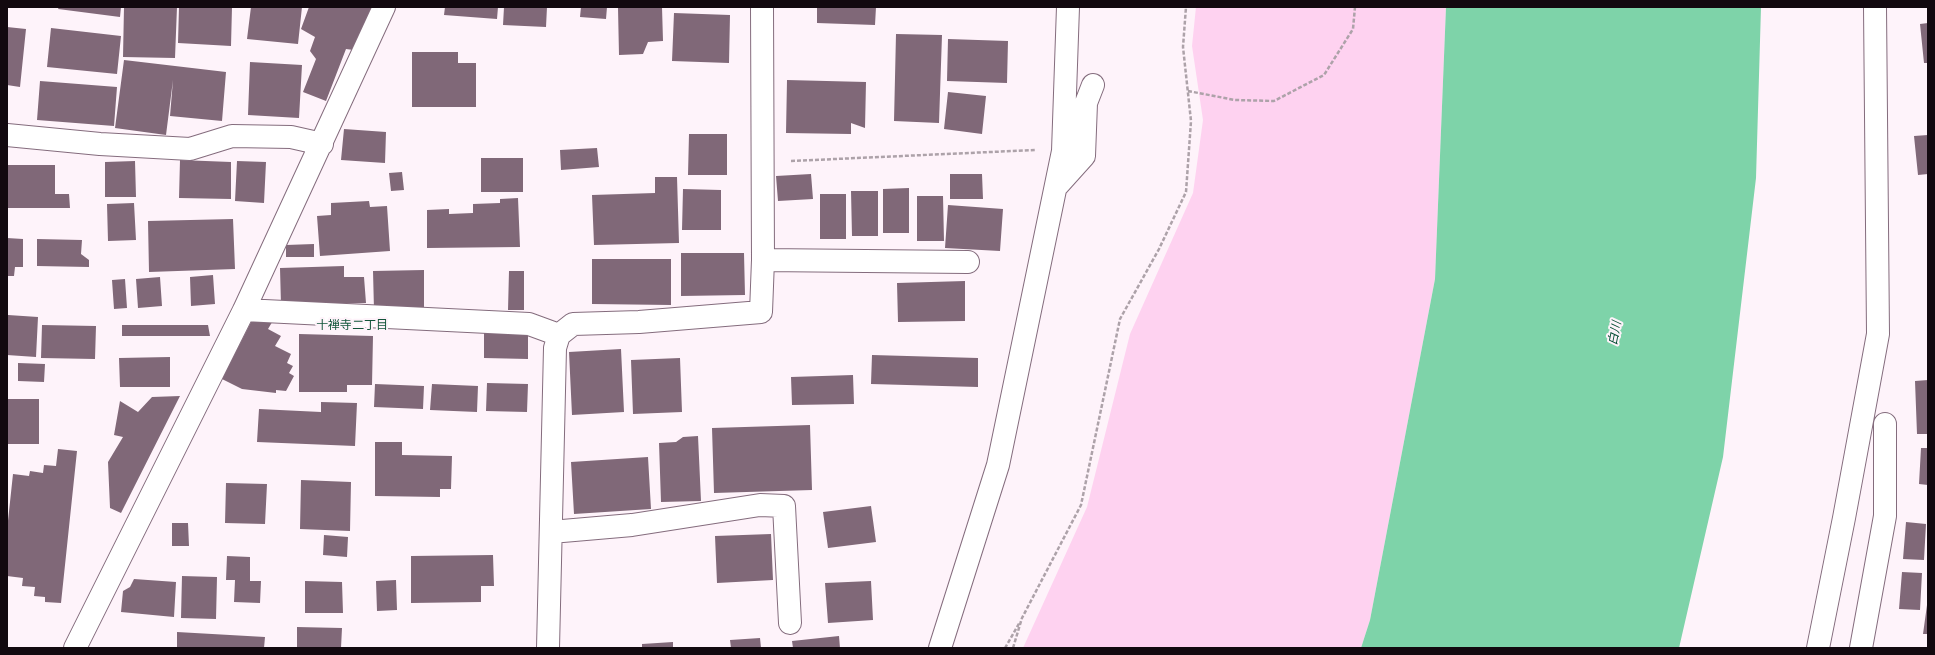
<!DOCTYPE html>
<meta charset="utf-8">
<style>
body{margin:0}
#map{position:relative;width:1935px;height:655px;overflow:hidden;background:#fef3fa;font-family:Georgia,serif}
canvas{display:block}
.frame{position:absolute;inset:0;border:8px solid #12090f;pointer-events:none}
</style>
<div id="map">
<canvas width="1935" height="655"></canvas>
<div class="frame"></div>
</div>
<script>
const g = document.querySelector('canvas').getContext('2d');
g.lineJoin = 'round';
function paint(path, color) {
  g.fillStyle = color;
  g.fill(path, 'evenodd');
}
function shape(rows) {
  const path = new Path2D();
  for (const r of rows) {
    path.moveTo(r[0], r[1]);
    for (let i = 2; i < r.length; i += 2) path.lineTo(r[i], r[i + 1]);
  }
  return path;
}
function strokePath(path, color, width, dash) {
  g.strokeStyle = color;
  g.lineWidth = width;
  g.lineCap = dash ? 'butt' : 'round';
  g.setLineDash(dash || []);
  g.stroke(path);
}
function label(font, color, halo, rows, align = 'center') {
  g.font = font + ' Georgia,"Noto Sans JP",serif';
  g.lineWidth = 4;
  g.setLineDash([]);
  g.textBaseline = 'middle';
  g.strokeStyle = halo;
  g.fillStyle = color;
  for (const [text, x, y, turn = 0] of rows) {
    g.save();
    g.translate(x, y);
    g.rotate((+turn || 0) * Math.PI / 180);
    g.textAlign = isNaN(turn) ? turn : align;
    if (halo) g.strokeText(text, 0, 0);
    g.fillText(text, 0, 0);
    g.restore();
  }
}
const green = shape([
 [1196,7,1446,7,1435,279,1370,620,1361,648,1023,648,1087,507,1130,334,1193,193,1203,120,1192,46]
]);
const water = shape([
 [1446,7,1761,7,1756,178,1723,457,1679,648,1361,648,1370,620,1435,279]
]);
const building = shape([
 [59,7,121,7,120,17,58,9],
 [124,7,177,7,175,58,123,57],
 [179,7,232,7,231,46,178,43],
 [251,7,302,7,298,44,247,39],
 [309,7,378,7,361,51,346,49,326,101,303,92,316,59,310,51,315,37,301,29],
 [445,7,498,7,497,19,444,15],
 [504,7,547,7,546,27,503,25],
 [581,7,607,7,606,19,580,17],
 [662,7,663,41,648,42,643,54,619,55,618,8],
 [817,7,876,7,875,25,817,23],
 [674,13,730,15,729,63,672,61],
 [1928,23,1928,63,1924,63,1920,24],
 [7,27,26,29,20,87,7,85],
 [51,28,121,36,117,74,47,67],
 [896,34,942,35,939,123,894,121],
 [948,39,1008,41,1007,83,947,81],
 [412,52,458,52,458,63,476,63,476,107,412,107],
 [124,60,226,72,222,121,170,116,173,80,166,135,115,128],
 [250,62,302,65,299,118,248,115],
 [787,80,866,82,865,128,851,123,851,134,786,133],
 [40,81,117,87,114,126,37,120],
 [948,92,986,96,982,134,944,129],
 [344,129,386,132,385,163,341,160],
 [689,134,727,134,727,175,688,175],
 [1928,135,1928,174,1918,175,1914,136],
 [597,148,599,167,561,170,560,150],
 [481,158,523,158,523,192,481,192],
 [180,160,231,162,231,199,179,198],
 [135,161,136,197,105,197,105,162],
 [237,161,266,162,264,203,235,201],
 [7,165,55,165,55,194,69,194,70,208,7,208],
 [402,172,404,190,391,191,389,173],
 [811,174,813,199,778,201,776,176],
 [950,174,982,174,983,199,950,199],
 [655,177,677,177,679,243,594,245,592,195,655,193],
 [909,188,909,233,883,233,883,189],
 [683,189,721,190,721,230,682,230],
 [851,191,878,191,878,236,852,236],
 [820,194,846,194,846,239,820,239],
 [917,196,943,196,944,241,917,241],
 [518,198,520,247,427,248,427,210,449,209,449,214,473,213,473,204,500,203,500,199],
 [369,201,370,207,387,206,390,251,320,256,317,216,331,215,331,203],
 [134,203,136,240,108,241,107,204],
 [948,205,1003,209,1000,251,945,248],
 [233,219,235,269,149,272,148,221],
 [7,238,23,239,23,267,15,267,14,276,7,276],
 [37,239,82,240,81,254,89,260,89,267,37,266],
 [314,244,314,257,286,257,286,245],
 [681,253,744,253,745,295,681,296],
 [592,259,671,259,671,305,592,304],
 [344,266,344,277,364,277,366,303,281,305,280,268],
 [424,270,424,309,374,310,373,271],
 [509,271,524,271,524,310,508,310],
 [213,275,215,304,191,306,190,277],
 [160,277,162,306,138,308,136,279],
 [125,279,127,308,114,309,112,280],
 [965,281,965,321,898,322,897,283],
 [8,315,38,317,36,357,7,355],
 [253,318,274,319,268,329,281,336,275,346,291,354,287,363,293,366,289,373,294,376,286,391,276,390,276,393,242,389,222,379],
 [42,325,96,326,95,359,41,358],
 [122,325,208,325,210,336,122,336],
 [484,333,528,333,528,359,484,358],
 [299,334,373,336,372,385,347,385,347,392,299,392],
 [621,349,624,412,572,415,569,352],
 [872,355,978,358,978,387,871,384],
 [170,357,170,387,120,387,119,358],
 [680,358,682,412,633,414,631,360],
 [18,363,45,364,44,382,18,381],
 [853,375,854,404,792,405,791,377],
 [1928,380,1928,434,1917,434,1915,381],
 [487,383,528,384,527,412,486,411],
 [375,384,424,386,423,409,374,407],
 [432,384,478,386,477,412,430,410],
 [180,396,121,513,110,508,108,462,123,437,114,435,120,401,138,412,152,397],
 [7,399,39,399,39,444,7,444],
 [321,402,357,403,355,446,257,442,259,409,321,412],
 [810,425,812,490,714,493,712,428],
 [698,436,701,501,661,502,659,443,676,442,683,437],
 [375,442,402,442,402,455,452,456,451,489,440,489,440,497,375,496],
 [1921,448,1928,448,1928,485,1919,484],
 [58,449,77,451,61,603,45,602,45,597,34,596,35,587,22,586,23,578,7,576,7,530,13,474,29,476,30,471,43,473,44,465,56,466],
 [648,457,651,509,574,514,571,462],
 [301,480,351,482,350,531,300,529],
 [226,483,267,484,265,524,225,523],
 [871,506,876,542,828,548,823,512],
 [1906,522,1926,524,1924,560,1903,559],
 [172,523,188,523,189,546,172,546],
 [771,534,773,580,717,583,715,536],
 [324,535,348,537,347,557,323,555],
 [493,555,494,586,481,586,481,602,411,603,411,556],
 [227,556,250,557,250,581,261,581,260,603,234,602,235,580,226,580],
 [1902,572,1922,573,1920,610,1899,609],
 [182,576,217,577,216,619,181,618],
 [134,579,176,582,174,617,121,612,123,591,130,587],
 [396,580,397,610,377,611,376,581],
 [305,581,342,582,343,613,305,613],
 [871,581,873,620,828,623,825,583],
 [1927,605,1928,605,1928,634,1923,634],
 [297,627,342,628,341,648,297,648],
 [177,632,265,637,264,648,177,648],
 [839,636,840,648,793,648,792,641],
 [760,638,761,648,731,648,730,640],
 [673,642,673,648,642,648,642,644]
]);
const path = shape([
 [1188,91,1235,100,1274,101,1324,75,1353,29,1355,7],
 [791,161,1035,150],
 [1005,648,1020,622],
 [1013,648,1022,618,1081,505,1120,319,1159,249,1186,192,1191,121,1183,47,1186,7]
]);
const minor = shape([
 [7,135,100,144,190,149,232,136,291,137,322,144],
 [1057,186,1084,156,1086,103,1093,85],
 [763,260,968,262],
 [244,310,529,324,559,335],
 [551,532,632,525,760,505,784,506,790,623],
 [75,648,244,310,384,7],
 [548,648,555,348,559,335,573,324,639,322,761,312,763,260,762,7],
 [940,648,998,465,1063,151,1068,7],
 [1818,648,1844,518,1878,334,1875,7],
 [1861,648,1885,516,1885,424]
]);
const neighbourhoodNames = [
 ["十禅寺二丁目",352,324]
];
const waterNames = [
 ["白川",1614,333,-79]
];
paint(green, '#fed2f0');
paint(water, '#7ed3a9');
paint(building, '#806878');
strokePath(minor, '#846c7d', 24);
strokePath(path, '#ada2a9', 2.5, [4, 2]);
strokePath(minor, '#fff', 22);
label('12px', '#12553a', '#fef3fa', neighbourhoodNames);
label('italic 12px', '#034c32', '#fef3fa', waterNames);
</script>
